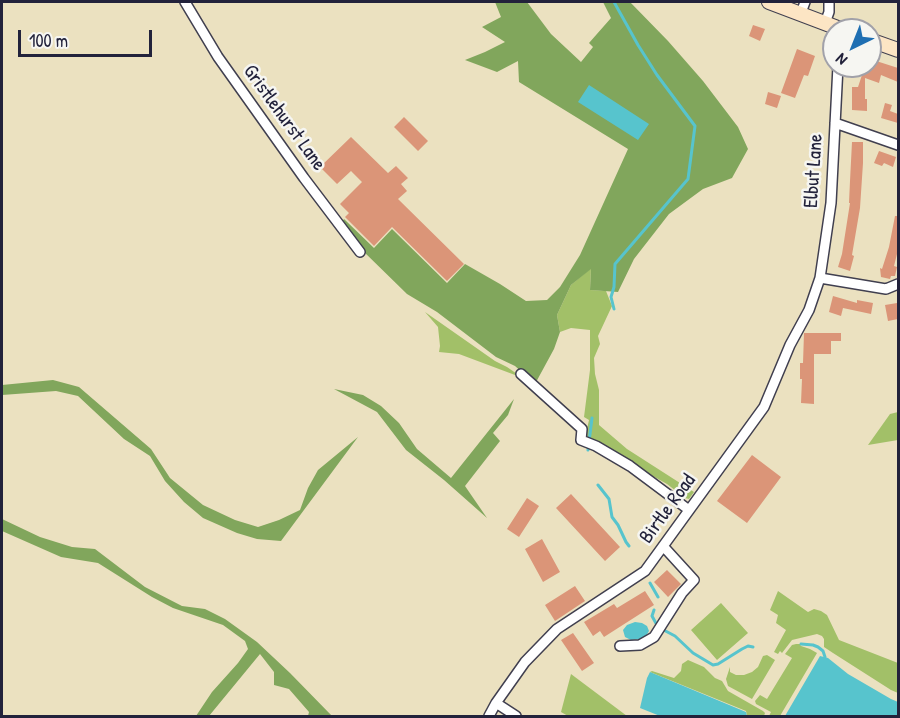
<!DOCTYPE html>
<style>
body{margin:0}
#map{position:relative;width:900px;height:718px;overflow:hidden;background:#ebe1c0;font-family:"Patrick Hand",sans-serif}
canvas{display:block}
.frame{position:absolute;inset:0;border:3px solid #22223b;pointer-events:none}
.north{position:absolute;left:822px;top:18px;width:60px;height:60px;box-sizing:border-box;background:#f6f6f2;border:2px solid #a1a1a9;border-radius:50%;rotate:223deg;font-size:16px;font-weight:700;line-height:24px;text-align:center;color:#22223b}
.north::after{content:'';display:block;margin:auto;width:21px;height:27px;background:#1f6fb2;clip-path:polygon(50% 0,100% 100%,50% 72%,0 100%)}
.scale{position:absolute;left:18px;top:30px;width:134px;height:27px;box-sizing:border-box;border:3px solid #22223b;border-top:0;padding-left:8px;font-size:18px;line-height:21px;white-space:nowrap;color:#22223b;-webkit-text-stroke:4px #f6f6f2;paint-order:stroke}
</style>
<div id="map">
<canvas width="900" height="718"></canvas>
<div class="frame"></div>
<div class="north">N</div>
<div class="scale">100 m</div>
</div>
<script>
const g = document.querySelector('canvas').getContext('2d');
g.lineJoin = 'round';
function paint(path, color) {
  g.fillStyle = color;
  g.fill(path, 'evenodd');
}
function shape(rows) {
  const path = new Path2D();
  for (const r of rows) {
    path.moveTo(r[0], r[1]);
    for (let i = 2; i < r.length; i += 2) path.lineTo(r[i], r[i + 1]);
  }
  return path;
}
function strokePath(path, color, width, dash) {
  g.strokeStyle = color;
  g.lineWidth = width;
  g.lineCap = dash ? 'butt' : 'round';
  g.setLineDash(dash || []);
  g.stroke(path);
}
function label(font, color, halo, rows, align = 'center') {
  g.font = font + ' "Patrick Hand",sans-serif';
  g.lineWidth = 5;
  g.setLineDash([]);
  g.textBaseline = 'middle';
  g.strokeStyle = halo;
  g.fillStyle = color;
  for (const [text, x, y, turn = 0] of rows) {
    g.save();
    g.translate(x, y);
    g.rotate((+turn || 0) * Math.PI / 180);
    g.textAlign = isNaN(turn) ? turn : align;
    if (halo) g.strokeText(text, 0, 0);
    g.fillText(text, 0, 0);
    g.restore();
  }
}
const green = shape([
 [591,268,590,290,606,291,612,306,598,336,600,344,594,358,595,374,599,390,599,425,627,449,694,492,689,499,685,498,667,484,585,438,589,420,584,417,590,370,590,330,571,328,560,332,557,315,571,285],
 [425,312,495,361,507,367,523,378,459,354,439,352,440,346,438,327],
 [898,412,898,440,868,445,890,414],
 [778,591,808,612,814,609,821,611,827,615,839,640,898,663,898,693,891,690,833,653,824,647,824,639,822,636,817,634,792,640,782,653,780,651,778,654,774,652,786,630,776,623,778,615,770,610],
 [721,603,748,633,717,660,691,630],
 [796,644,800,644,801,646,810,649,817,653,780,716,769,716,771,712,756,704,755,701,760,695,767,699,792,658,785,654,792,645],
 [767,655,775,660,752,699,728,686,726,679,730,667,730,672,736,675,744,675,752,672,758,667,763,656],
 [688,660,704,667,715,678,722,681,728,691,763,711,765,713,764,716,747,716,746,711,650,672,652,671,674,678,681,671,682,664],
 [571,674,627,716,568,716,561,712]
]);
const forest = shape([
 [495,2,527,2,551,34,581,62,593,47,589,43,611,18,603,2,630,2,668,41,703,81,738,127,748,149,732,178,703,189,669,214,634,259,618,292,590,290,591,269,571,285,557,315,560,332,554,349,535,384,515,366,496,357,437,312,407,294,362,250,342,222,344,219,374,248,392,229,447,283,465,264,500,284,526,301,547,300,560,287,580,255,628,149,519,82,518,61,497,72,465,60,485,52,505,42,482,27,501,17],
 [53,380,79,387,151,449,170,478,203,505,235,520,258,527,279,520,300,510,308,488,318,470,358,437,281,541,257,539,237,533,203,518,184,502,165,481,150,456,124,439,78,396,56,391,2,395,2,385],
 [334,389,363,395,381,406,399,423,417,449,451,478,514,399,508,415,493,433,500,441,465,486,487,518,444,480,406,450,377,412],
 [2,519,40,537,72,547,95,549,145,587,182,606,205,609,225,619,257,642,290,673,332,716,308,716,309,712,289,689,274,685,274,672,260,654,209,716,196,716,212,692,238,663,248,649,245,641,223,625,173,608,152,597,98,563,61,557,2,531]
]);
const water = shape([
 [589,85,649,124,638,140,578,102],
 [635,622,642,623,647,626,649,631,646,636,640,639,631,640,625,637,623,630,627,625],
 [820,656,828,658,848,674,891,699,898,702,898,716,785,716],
 [650,672,746,712,747,716,660,716,640,708,647,678]
]);
const stream = shape([
 [614,2,638,45,657,75,695,126,688,179,615,264,614,287,611,297,614,309],
 [588,450,592,418],
 [598,485,609,499,612,517,618,525,626,542,629,546],
 [650,583,658,597],
 [654,610,652,616,658,627,675,636,693,653,713,665,718,664,742,649,748,646,753,647],
 [801,644,813,645,818,647,823,651,825,657]
]);
const building = shape([
 [753,25,765,29,760,41,749,36],
 [797,49,815,56,808,76,804,75,795,98,781,93],
 [870,59,898,68,898,82,881,75,879,83,865,78,865,99,867,99,867,111,852,110,852,87,858,87,865,66,870,66],
 [768,92,781,96,777,108,765,104],
 [885,103,892,105,890,111,898,114,898,123,881,118],
 [404,117,428,141,418,151,394,127],
 [351,137,388,173,396,166,408,178,401,184,407,191,398,199,464,264,447,281,392,227,374,246,345,217,349,213,340,204,362,182,351,171,337,184,320,167],
 [852,142,863,142,863,163,860,208,852,255,854,256,850,271,838,267,842,254,850,203,849,203,850,181],
 [879,151,896,157,893,167,884,163,882,166,874,163],
 [895,216,898,216,898,250,894,266,897,267,895,276,891,276,890,279,881,277,880,268,882,269,889,247],
 [833,296,857,303,857,300,873,303,871,314,843,308,841,316,829,312],
 [897,303,898,319,888,321,885,305],
 [804,333,841,333,841,341,831,341,831,354,814,354,814,404,801,403,802,379,800,379,800,363,803,363],
 [752,455,781,477,747,523,717,501],
 [571,494,620,547,605,561,556,508],
 [527,498,539,506,519,537,507,529],
 [542,539,560,572,543,582,525,549],
 [667,570,681,584,668,597,654,582],
 [575,586,585,601,555,621,545,605],
 [645,591,654,605,604,637,600,631,593,636,584,622,614,604,617,608],
 [573,633,594,663,582,671,561,640]
]);
const street = shape([
 [185,2,218,57,304,178,360,252],
 [801,13,805,2],
 [825,23,829,12,829,2],
 [835,123,898,145],
 [820,278,886,289,898,284],
 [521,374,582,429,581,440,596,446,630,466,689,510],
 [620,646,640,645,654,637,682,593,694,580,663,546],
 [496,703,516,716],
 [489,716,496,703,525,662,557,629,645,571,764,407,790,345,809,310,820,278,831,203,838,66]
]);
const secondary = shape([
 [769,2,843,30],
 [870,40,898,50]
]);
const streetNames = [
 ["Gristlehurst Lane",284,118,54],
 ["Elbut Lane",814,171,-86],
 ["Birtle Road",668,509,-54]
];
paint(green, '#a2c068');
paint(forest, '#81a65c');
paint(water, '#57c4cd');
strokePath(stream, '#57c4cd', 3);
paint(building, '#db9578');
strokePath(street, '#403f4f', 12);
strokePath(secondary, '#403f4f', 16);
strokePath(street, '#fff', 9);
strokePath(secondary, '#fce5c4', 14);
label('20px', '#22223b', '#f6f6f2', streetNames);
</script>
